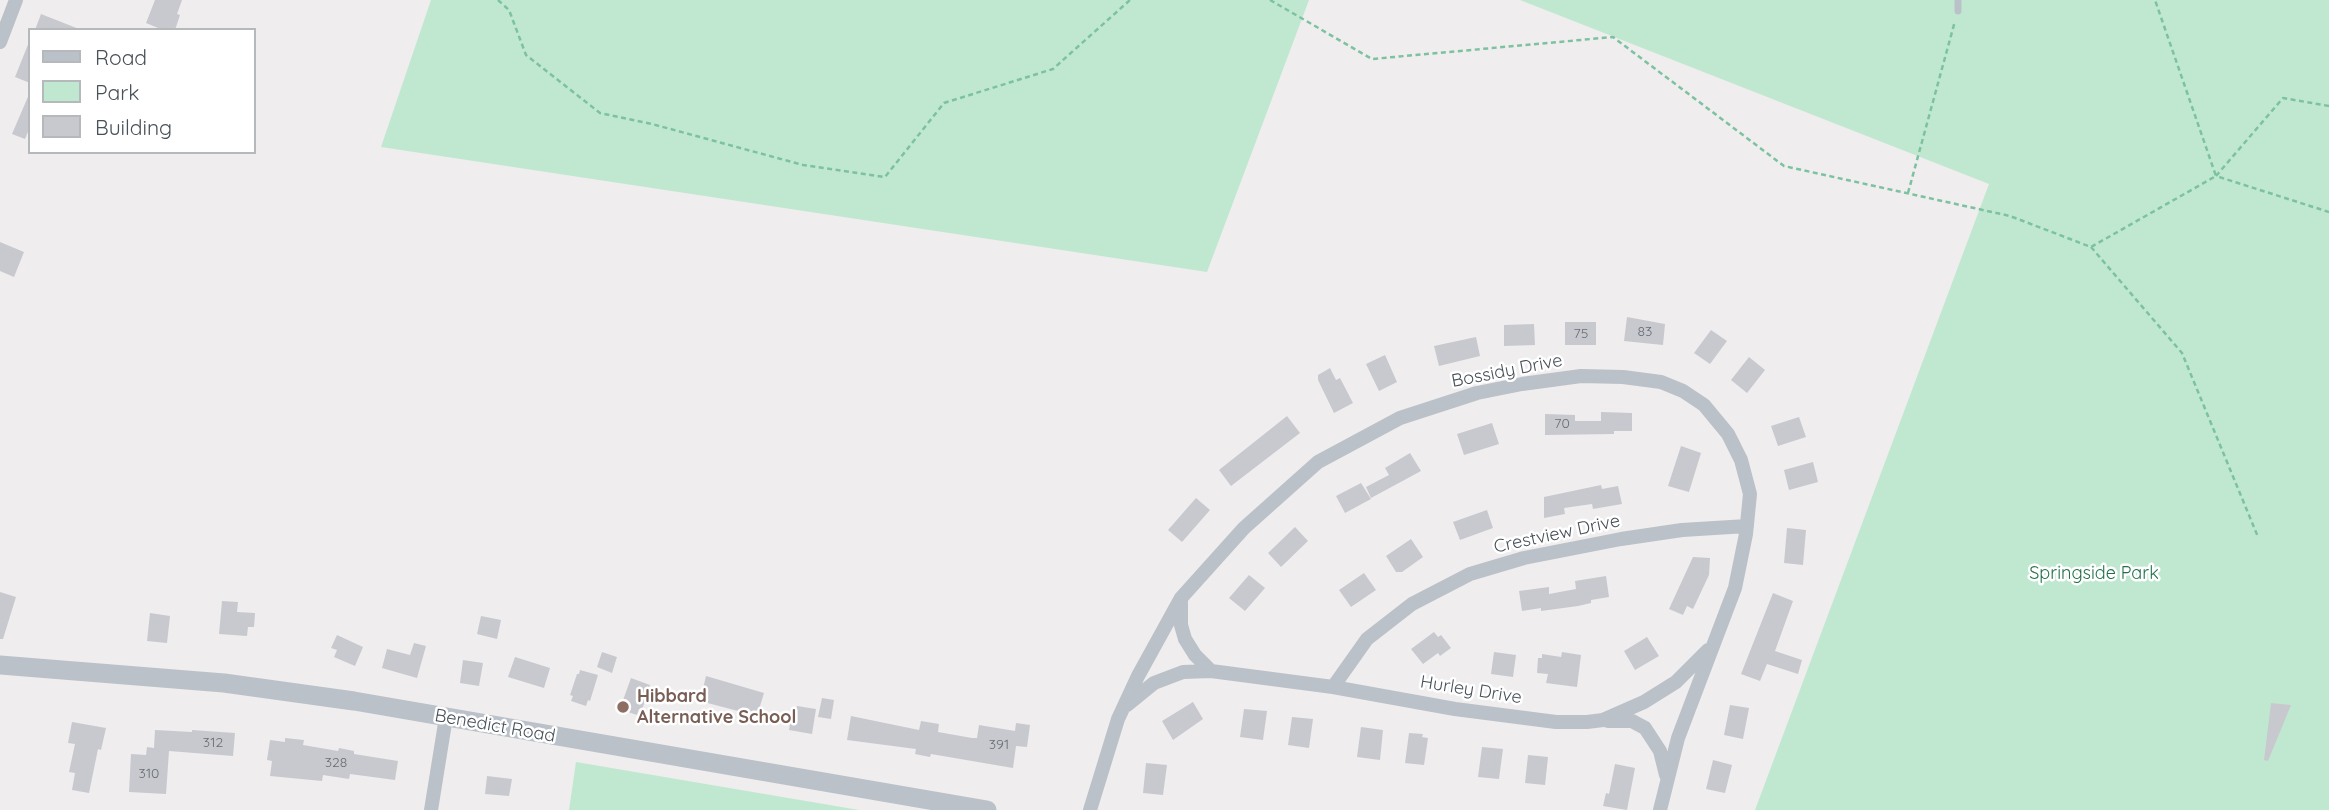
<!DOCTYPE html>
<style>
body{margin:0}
#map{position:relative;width:2329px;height:810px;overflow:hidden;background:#efeded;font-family:Quicksand,sans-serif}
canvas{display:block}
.legend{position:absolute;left:28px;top:28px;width:228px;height:126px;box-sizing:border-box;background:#fff;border:2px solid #b6b9bc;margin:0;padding:9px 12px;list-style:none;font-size:21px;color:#485058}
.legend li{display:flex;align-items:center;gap:14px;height:35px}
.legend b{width:35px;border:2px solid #b6b9bc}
</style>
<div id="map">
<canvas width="2329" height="810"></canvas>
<ul class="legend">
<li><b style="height:9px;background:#bac1c8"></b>Road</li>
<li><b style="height:19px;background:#c0e8d0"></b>Park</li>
<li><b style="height:19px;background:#c8c9cf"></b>Building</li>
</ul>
</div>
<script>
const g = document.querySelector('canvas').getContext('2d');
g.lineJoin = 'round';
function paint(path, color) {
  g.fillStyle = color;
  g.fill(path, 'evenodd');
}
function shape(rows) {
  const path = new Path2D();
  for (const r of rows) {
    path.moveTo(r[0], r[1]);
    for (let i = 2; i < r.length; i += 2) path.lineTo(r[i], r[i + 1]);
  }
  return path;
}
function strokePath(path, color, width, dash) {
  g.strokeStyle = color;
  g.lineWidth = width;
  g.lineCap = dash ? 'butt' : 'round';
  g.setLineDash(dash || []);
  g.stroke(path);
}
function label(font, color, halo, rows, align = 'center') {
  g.font = font + ' Quicksand,sans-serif';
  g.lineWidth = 5;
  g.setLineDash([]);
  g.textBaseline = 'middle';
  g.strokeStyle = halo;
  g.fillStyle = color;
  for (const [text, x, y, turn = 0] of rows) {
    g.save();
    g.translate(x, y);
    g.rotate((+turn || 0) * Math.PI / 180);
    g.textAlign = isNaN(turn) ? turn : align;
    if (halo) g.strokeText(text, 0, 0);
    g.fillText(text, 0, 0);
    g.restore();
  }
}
const green = shape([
 [431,0,1309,0,1207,272,381,147],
 [1520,0,2329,0,2329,810,1755,810,1989,184],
 [576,762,859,810,569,810]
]);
const building = shape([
 [155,0,182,0,177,14,180,15,175,30,163,30,146,23],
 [41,14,79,29,79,30,35,30],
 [29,42,30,42,30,83,15,77],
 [30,92,30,127,25,139,12,134],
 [0,242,24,252,14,277,0,271],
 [1627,317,1665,324,1663,345,1624,341],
 [1565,322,1596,322,1596,345,1565,345],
 [1534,324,1535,345,1504,346,1504,325],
 [1711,330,1727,341,1710,364,1694,353],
 [1476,337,1480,356,1439,366,1434,346],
 [1385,355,1397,382,1379,391,1366,364],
 [1749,357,1765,370,1747,393,1731,380],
 [1330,368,1336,380,1340,378,1353,403,1334,413,1318,380,1318,375],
 [1601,412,1632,413,1632,431,1614,431,1614,434,1545,435,1545,414,1575,415,1575,421,1601,421],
 [1287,416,1300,433,1231,486,1219,470],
 [1799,417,1806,437,1778,446,1771,426],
 [1492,423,1499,444,1464,455,1457,434],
 [1681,446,1701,453,1689,492,1668,486],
 [1410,453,1421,471,1371,498,1366,487,1389,475,1385,468],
 [1813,462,1818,482,1789,490,1784,470],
 [1361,483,1371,499,1345,513,1336,496],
 [1601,485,1602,489,1618,486,1622,504,1593,509,1592,504,1564,508,1565,514,1544,518,1544,497],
 [1196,498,1210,510,1182,542,1168,530],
 [1487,510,1493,528,1460,540,1453,522],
 [1295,527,1308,541,1281,567,1268,553],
 [1787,528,1806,530,1803,565,1784,563],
 [1411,539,1423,557,1402,572,1396,572,1386,556],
 [1693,557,1710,558,1709,575,1693,609,1687,606,1683,615,1669,609],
 [1364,573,1376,590,1351,607,1339,590],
 [1249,575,1265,588,1245,611,1229,598],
 [1606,576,1609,597,1591,600,1591,603,1578,606,1541,611,1541,608,1522,611,1519,591,1549,587,1549,594,1576,589,1575,581],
 [0,592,16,597,3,639,0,639],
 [1773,593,1793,601,1775,651,1802,660,1798,674,1767,664,1760,681,1741,674],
 [222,601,238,602,237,612,255,613,254,627,248,627,247,636,219,634],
 [150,613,170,616,167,643,147,641],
 [481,616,501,620,497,639,477,634],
 [1434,632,1438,637,1441,635,1451,648,1440,656,1438,653,1423,664,1411,649],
 [337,635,363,647,355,666,334,657,337,650,331,648],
 [1647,637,1659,656,1635,670,1624,651],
 [414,643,426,646,417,678,382,668,387,649,410,655],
 [602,652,617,657,612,673,597,667],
 [1494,652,1516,655,1513,677,1491,674],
 [1562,652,1581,655,1577,687,1546,683,1548,674,1537,673,1538,658,1542,658,1542,654,1561,657],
 [515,657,550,668,544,688,508,677],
 [463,660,483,663,479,686,460,683],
 [580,670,598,675,590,701,588,700,586,706,571,701,573,696,570,695,577,674,579,674],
 [706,676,764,693,757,716,700,701],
 [631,678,650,685,642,710,639,709,637,715,622,710,625,704,622,703],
 [822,698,834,700,831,719,818,717],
 [1193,702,1203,719,1173,740,1162,721],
 [2271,703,2291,705,2268,761,2264,760],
 [1730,705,1749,708,1743,739,1724,735],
 [797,706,816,709,812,734,789,730,792,711,796,711],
 [1244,709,1267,711,1263,740,1240,737],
 [851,716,919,730,921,721,939,724,938,732,972,738,977,738,979,725,1015,731,1016,723,1030,725,1027,747,1016,746,1013,768,931,754,930,757,915,754,916,749,847,740],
 [1292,717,1313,719,1309,748,1288,745],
 [72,722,106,728,101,750,98,749,89,793,72,790,75,773,69,772,75,744,68,743],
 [1361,727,1383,730,1380,760,1357,757],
 [155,730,192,732,192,730,235,733,233,756,169,751,166,794,129,792,131,754,146,755,147,747,154,748],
 [1409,733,1423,734,1422,737,1428,738,1424,765,1405,763],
 [285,738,304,740,303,745,338,751,339,748,354,751,354,754,398,761,395,780,350,774,349,779,323,775,322,781,270,776,272,761,267,760,270,740,285,742],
 [1482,747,1503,749,1499,779,1478,777],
 [1528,755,1548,757,1545,785,1525,783],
 [1713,760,1732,765,1725,793,1706,789],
 [1146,763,1167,765,1163,795,1143,793],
 [1615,764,1635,768,1627,810,1603,806,1606,793,1609,794],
 [487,776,512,779,509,796,485,794]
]);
const path = shape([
 [498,0,509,10,526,55,600,113,652,124,803,165,885,177,944,103,1053,69,1130,0],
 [1270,0,1372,59,1613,37,1784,166,2010,216,2091,247,2216,176,2155,0],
 [2329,106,2283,98,2216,176,2329,212],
 [1908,193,1955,21],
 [2091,247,2182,353,2258,537]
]);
const service = shape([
 [1958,11,1958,0]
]);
const minor = shape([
 [0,42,16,0],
 [1181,599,1181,625,1185,639,1195,655,1211,671,1333,687,1367,639,1412,604,1470,574,1524,558,1621,539,1682,530,1747,526],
 [1333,687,1455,709,1556,722,1587,722,1603,720,1644,702,1676,682,1708,650],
 [1127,705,1154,683,1183,672,1211,671],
 [1608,721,1632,721,1645,728,1660,751,1666,775],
 [431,810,446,717],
 [1090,810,1118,719,1138,676,1181,598,1244,528,1318,462,1400,418,1477,393,1522,384,1581,376,1623,377,1661,382,1683,391,1704,405,1728,434,1741,460,1750,494,1746,534,1735,588,1678,738,1660,810]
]);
const tertiary = shape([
 [0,665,224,683,354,701,987,810]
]);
const markers = [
 [623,707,7,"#8d6e63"]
];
const numberNames = [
 ["83",1645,332],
 ["75",1581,334],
 ["70",1562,424],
 ["312",213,743],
 ["391",999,745],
 ["328",336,763],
 ["310",149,774]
];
const streetNames = [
 ["Bossidy Drive",1507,371,-11],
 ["Crestview Drive",1557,534,-12],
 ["Hurley Drive",1471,690,9],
 ["Benedict Road",495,726,10]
];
const parkNames = [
 ["Springside Park",2094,574]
];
const educationNames = [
 ["Hibbard",637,697],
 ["Alternative School",637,718]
];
paint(green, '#c0e8d0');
paint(building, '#c8c9cf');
strokePath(path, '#7cc2a1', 2.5, [5, 3.5]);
strokePath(service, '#bac1c8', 7);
strokePath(minor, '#bac1c8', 14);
strokePath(tertiary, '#bac1c8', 19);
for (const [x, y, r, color] of markers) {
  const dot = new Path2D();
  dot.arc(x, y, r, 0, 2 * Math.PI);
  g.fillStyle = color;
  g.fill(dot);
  strokePath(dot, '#fff', 2.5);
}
label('14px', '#686e76', null, numberNames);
label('18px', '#485058', '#fff', streetNames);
label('18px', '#22704a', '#fff', parkNames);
label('bold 18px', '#785e54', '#fff', educationNames, 'left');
</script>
